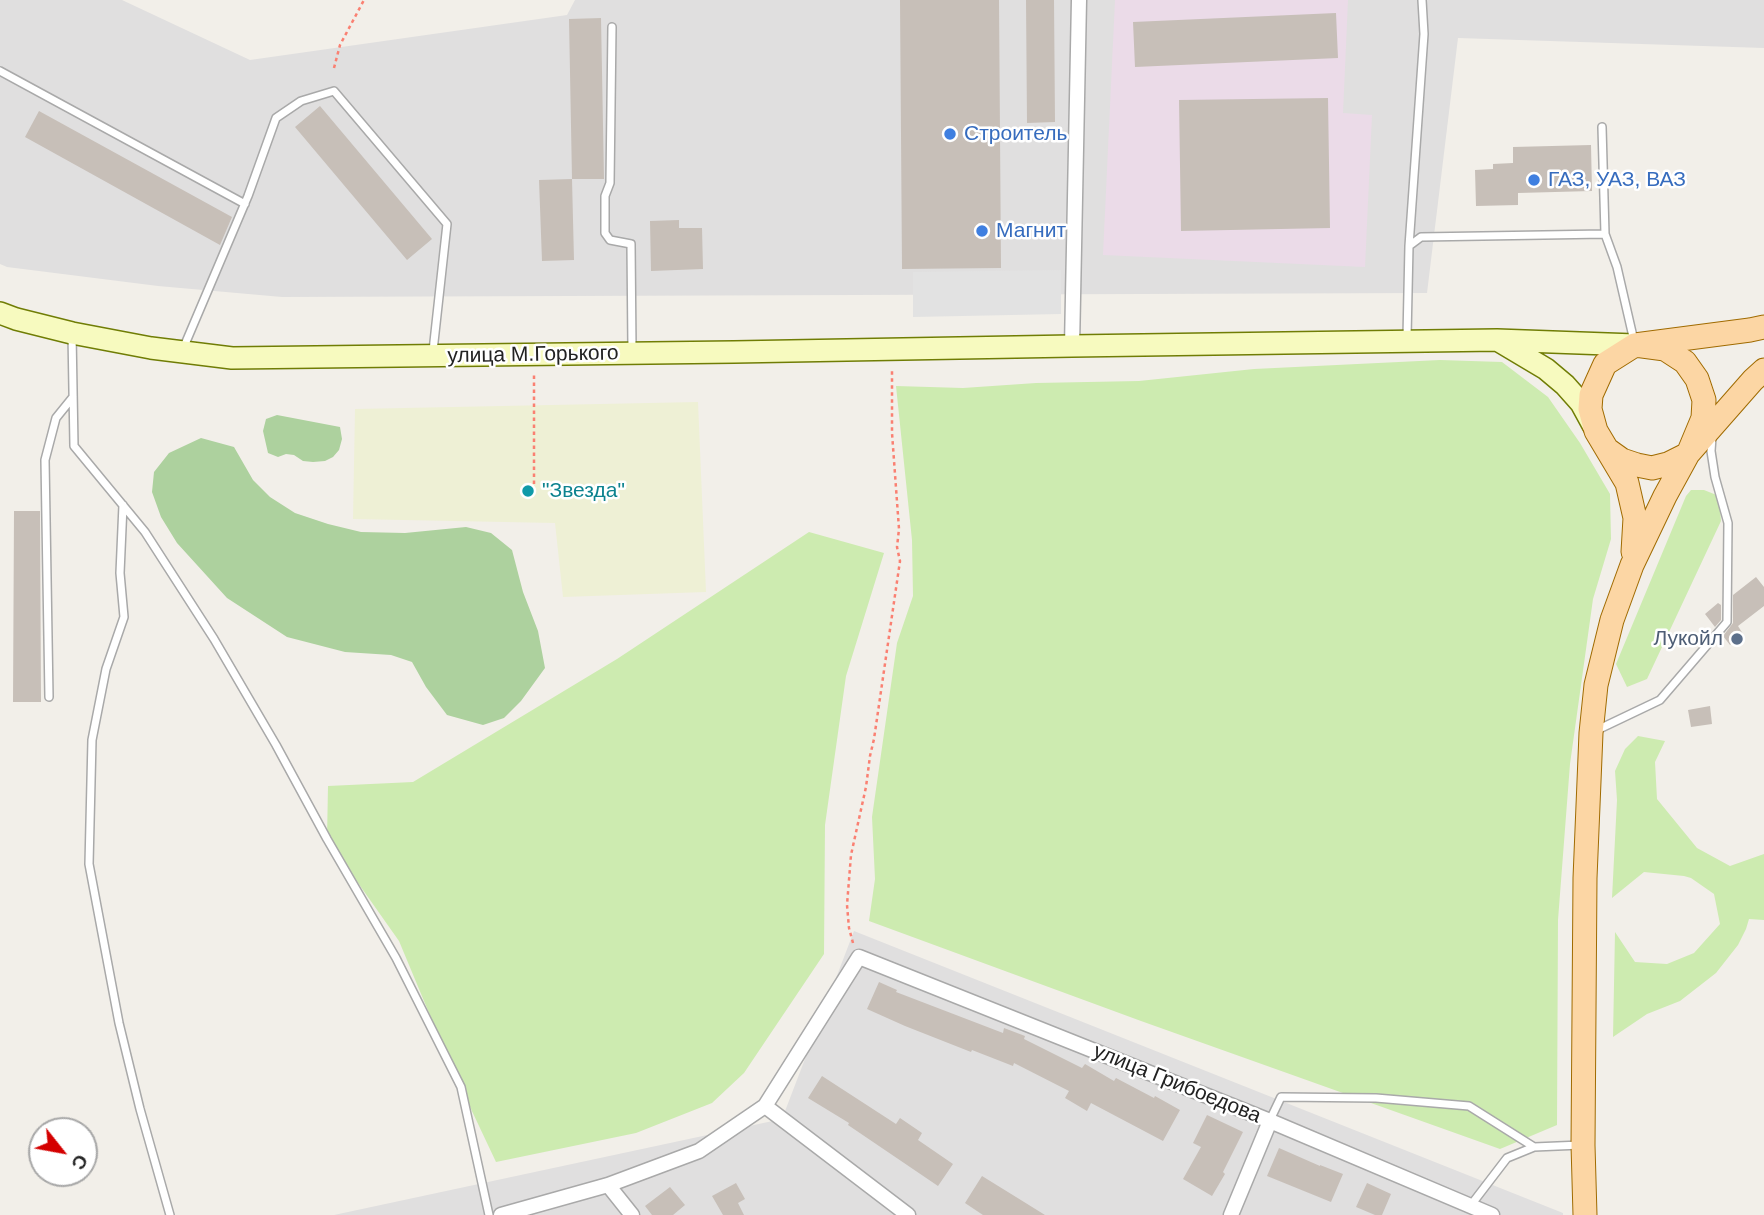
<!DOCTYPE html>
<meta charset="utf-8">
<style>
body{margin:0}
#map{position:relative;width:1764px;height:1215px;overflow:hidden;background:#f2efe9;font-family:Arial,sans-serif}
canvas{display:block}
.north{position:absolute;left:28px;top:1117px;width:70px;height:70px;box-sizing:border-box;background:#fff;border:2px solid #a7a7a7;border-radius:50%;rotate:121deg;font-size:19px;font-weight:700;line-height:28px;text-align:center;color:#222}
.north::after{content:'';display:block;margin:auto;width:24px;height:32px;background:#d40000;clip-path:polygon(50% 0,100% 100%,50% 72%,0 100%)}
</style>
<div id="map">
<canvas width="1764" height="1215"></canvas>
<div class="north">С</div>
</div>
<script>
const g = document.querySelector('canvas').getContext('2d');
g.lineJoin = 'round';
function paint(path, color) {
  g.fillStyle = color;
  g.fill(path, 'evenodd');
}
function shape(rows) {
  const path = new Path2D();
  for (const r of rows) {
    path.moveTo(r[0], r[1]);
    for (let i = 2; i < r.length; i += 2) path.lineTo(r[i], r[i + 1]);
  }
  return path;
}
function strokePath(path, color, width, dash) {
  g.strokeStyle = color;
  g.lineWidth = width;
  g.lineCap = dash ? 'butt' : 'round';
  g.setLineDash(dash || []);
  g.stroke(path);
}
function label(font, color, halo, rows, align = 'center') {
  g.font = font + ' Arial,sans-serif';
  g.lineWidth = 5;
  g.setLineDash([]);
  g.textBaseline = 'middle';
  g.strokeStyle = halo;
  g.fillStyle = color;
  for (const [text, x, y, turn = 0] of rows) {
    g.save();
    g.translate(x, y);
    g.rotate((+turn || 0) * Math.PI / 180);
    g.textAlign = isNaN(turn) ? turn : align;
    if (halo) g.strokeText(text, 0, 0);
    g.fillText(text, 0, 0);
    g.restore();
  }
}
const residential = shape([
 [0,0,122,0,250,60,567,15,575,0,1764,0,1764,48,1458,38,1427,293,282,297,158,286,7,267,0,264],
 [854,931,1563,1213,1563,1215,334,1215,782,1119]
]);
const industrial = shape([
 [1115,0,1348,0,1343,113,1372,115,1365,267,1103,255]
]);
const farmland = shape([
 [698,402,706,592,563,597,555,523,353,519,355,409]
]);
const grass = shape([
 [1440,360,1502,362,1548,397,1580,443,1610,494,1611,539,1593,599,1570,764,1558,920,1557,1125,1500,1149,1141,1021,869,921,875,879,872,817,897,643,913,596,912,540,896,386,963,388,1036,383,1139,381,1254,369],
 [1691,490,1704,490,1719,496,1721,521,1647,679,1627,687,1616,664,1686,496],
 [809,532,884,553,846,676,825,825,824,954,744,1073,712,1103,636,1133,496,1162,454,1073,399,941,327,839,328,786,413,782,617,659],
 [1638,736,1665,741,1655,762,1657,799,1697,848,1730,866,1764,854,1764,920,1749,919,1746,929,1738,945,1716,973,1680,1001,1647,1014,1613,1037,1615,932,1635,962,1667,964,1694,953,1720,924,1714,894,1691,878,1684,876,1644,872,1612,898,1617,800,1615,771,1625,749]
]);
const forest = shape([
 [277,415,340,427,342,439,339,450,333,457,325,461,313,462,303,461,294,455,286,454,278,457,268,453,263,431,266,419],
 [201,438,234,447,253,480,270,497,295,513,328,524,361,532,405,533,466,527,491,533,512,550,523,592,538,631,545,668,521,701,504,718,483,725,447,715,426,687,412,662,391,655,345,652,287,637,227,598,177,543,161,517,152,492,154,472,169,453]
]);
const parking = shape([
 [1061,270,1061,314,913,317,913,272]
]);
const building = shape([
 [900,0,999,0,1001,268,902,269],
 [1026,0,1054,0,1055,122,1027,123],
 [1336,13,1338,58,1135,67,1133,22],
 [601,18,604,179,572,179,569,19],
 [1328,98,1330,228,1181,231,1179,100],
 [320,106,432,239,407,260,295,127],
 [39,111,232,217,220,245,25,137],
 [1591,145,1592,191,1518,193,1518,205,1476,206,1475,170,1493,169,1493,164,1513,163,1513,147],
 [572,179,574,260,542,261,539,180],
 [679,220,679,228,702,228,703,269,651,271,650,221],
 [14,511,40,511,41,702,13,702],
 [1756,577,1764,587,1764,606,1738,626,1743,634,1730,645,1723,636,1733,623,1733,595],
 [1718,603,1721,605,1721,620,1715,627,1705,614],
 [1710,706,1712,724,1691,727,1688,710],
 [879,982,897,990,896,992,1003,1033,1004,1028,1025,1036,1024,1039,1082,1068,1085,1064,1114,1081,1116,1078,1154,1098,1155,1096,1180,1110,1163,1141,1091,1103,1087,1111,1065,1098,1069,1091,1014,1063,1013,1066,972,1050,971,1052,905,1026,867,1009],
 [822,1076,896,1124,900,1118,922,1133,918,1140,953,1164,938,1186,848,1125,849,1123,808,1098],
 [1207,1115,1243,1132,1223,1172,1225,1174,1212,1196,1183,1179,1201,1147,1193,1143],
 [1279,1148,1320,1166,1320,1165,1343,1174,1331,1202,1267,1176],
 [982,1176,1016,1197,1045,1215,983,1215,965,1203],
 [736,1183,745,1199,738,1203,744,1215,723,1215,712,1196],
 [1367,1183,1391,1194,1382,1215,1375,1215,1356,1207],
 [670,1187,685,1205,673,1215,652,1215,645,1206]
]);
const path = shape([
 [334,68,340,45,364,0],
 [534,484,534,372],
 [853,943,849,928,847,905,851,855,866,787,870,756,874,739,900,561,897,547,899,529,892,433,892,368]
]);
const service = shape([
 [612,27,610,183,605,196,605,233,610,240,631,244,632,349],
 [0,71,245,204],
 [1602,127,1605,234],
 [1409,246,1424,34,1422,0],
 [72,334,74,446,145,532,214,639,276,745,327,839,396,958,461,1087,489,1215],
 [1407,337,1409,246,1421,237,1605,234,1617,267,1634,341],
 [183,349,248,196,276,118,301,101,334,91,447,224,433,351],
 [123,505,120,573,124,617,106,669,92,740,89,864,119,1023,140,1109,170,1215],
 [49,697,45,460,56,418,73,397],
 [1595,731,1660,700,1727,622,1728,523,1715,477,1711,451,1712,437],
 [1270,1120,1281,1097,1376,1098,1469,1106,1534,1147,1581,1145],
 [1471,1205,1507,1158,1534,1147]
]);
const minor = shape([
 [1072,346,1079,0],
 [765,1106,908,1215],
 [608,1185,632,1215],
 [501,1215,608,1185,699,1151,765,1106,859,957,1270,1121,1492,1215],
 [1231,1215,1270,1121]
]);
const secondary = shape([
 [0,313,16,319,72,333,151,348,232,358,734,352,1072,346,1497,340,1635,345],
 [1499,341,1546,369,1565,385,1581,403,1593,425]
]);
const primary = shape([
 [1608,450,1622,460,1637,465,1652,468,1668,464,1688,454,1753,380,1764,370],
 [1633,552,1635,518,1627,483,1596,431,1590,409,1591,395,1605,364,1635,345,1750,330,1764,327],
 [1585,1215,1583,1145,1585,878,1591,733,1596,685,1612,620,1632,565,1665,496,1688,454,1703,418,1704,400,1697,379,1685,362,1665,349,1635,345]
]);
const markers = [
 [950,134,7,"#3f7fe0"],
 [1534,180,7,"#3f7fe0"],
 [982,231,7,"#3f7fe0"],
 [528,491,7,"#0f9aa8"],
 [1737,639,7,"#5c6f8a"]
];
const shopNames = [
 ["Строитель",964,134],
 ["ГАЗ, УАЗ, ВАЗ",1548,180],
 ["Магнит",996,231]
];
const streetNames = [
 ["улица М.Горького",533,355,-1],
 ["улица Грибоедова",1177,1084,22]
];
const cultureNames = [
 ["\"Звезда\"",542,491]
];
const serviceNames = [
 ["Лукойл",1723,639]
];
paint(residential, '#e0dfdf');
paint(industrial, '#ebdbe8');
paint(farmland, '#eef0d5');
paint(grass, '#cdebb0');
paint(forest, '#add19e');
paint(parking, '#e2e2e2');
paint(building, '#c7bfb8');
strokePath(service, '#a9a9a9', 10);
strokePath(minor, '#a9a9a9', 17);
strokePath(secondary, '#707d05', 24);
strokePath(primary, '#a06b00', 25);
strokePath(path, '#fa8072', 2.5, [3.5, 3.5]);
strokePath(service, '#fff', 7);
strokePath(minor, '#fff', 14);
strokePath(secondary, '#f7fabf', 21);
strokePath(primary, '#fcd6a4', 23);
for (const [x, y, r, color] of markers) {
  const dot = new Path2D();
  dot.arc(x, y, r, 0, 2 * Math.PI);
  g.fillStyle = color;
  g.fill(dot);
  strokePath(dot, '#fff', 2.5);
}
label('21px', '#366cbe', '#fff', shopNames, 'left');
label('21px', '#222', '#fff', streetNames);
label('21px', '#0d838f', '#fff', cultureNames, 'left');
label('21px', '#4e5e75', '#fff', serviceNames, 'right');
</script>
